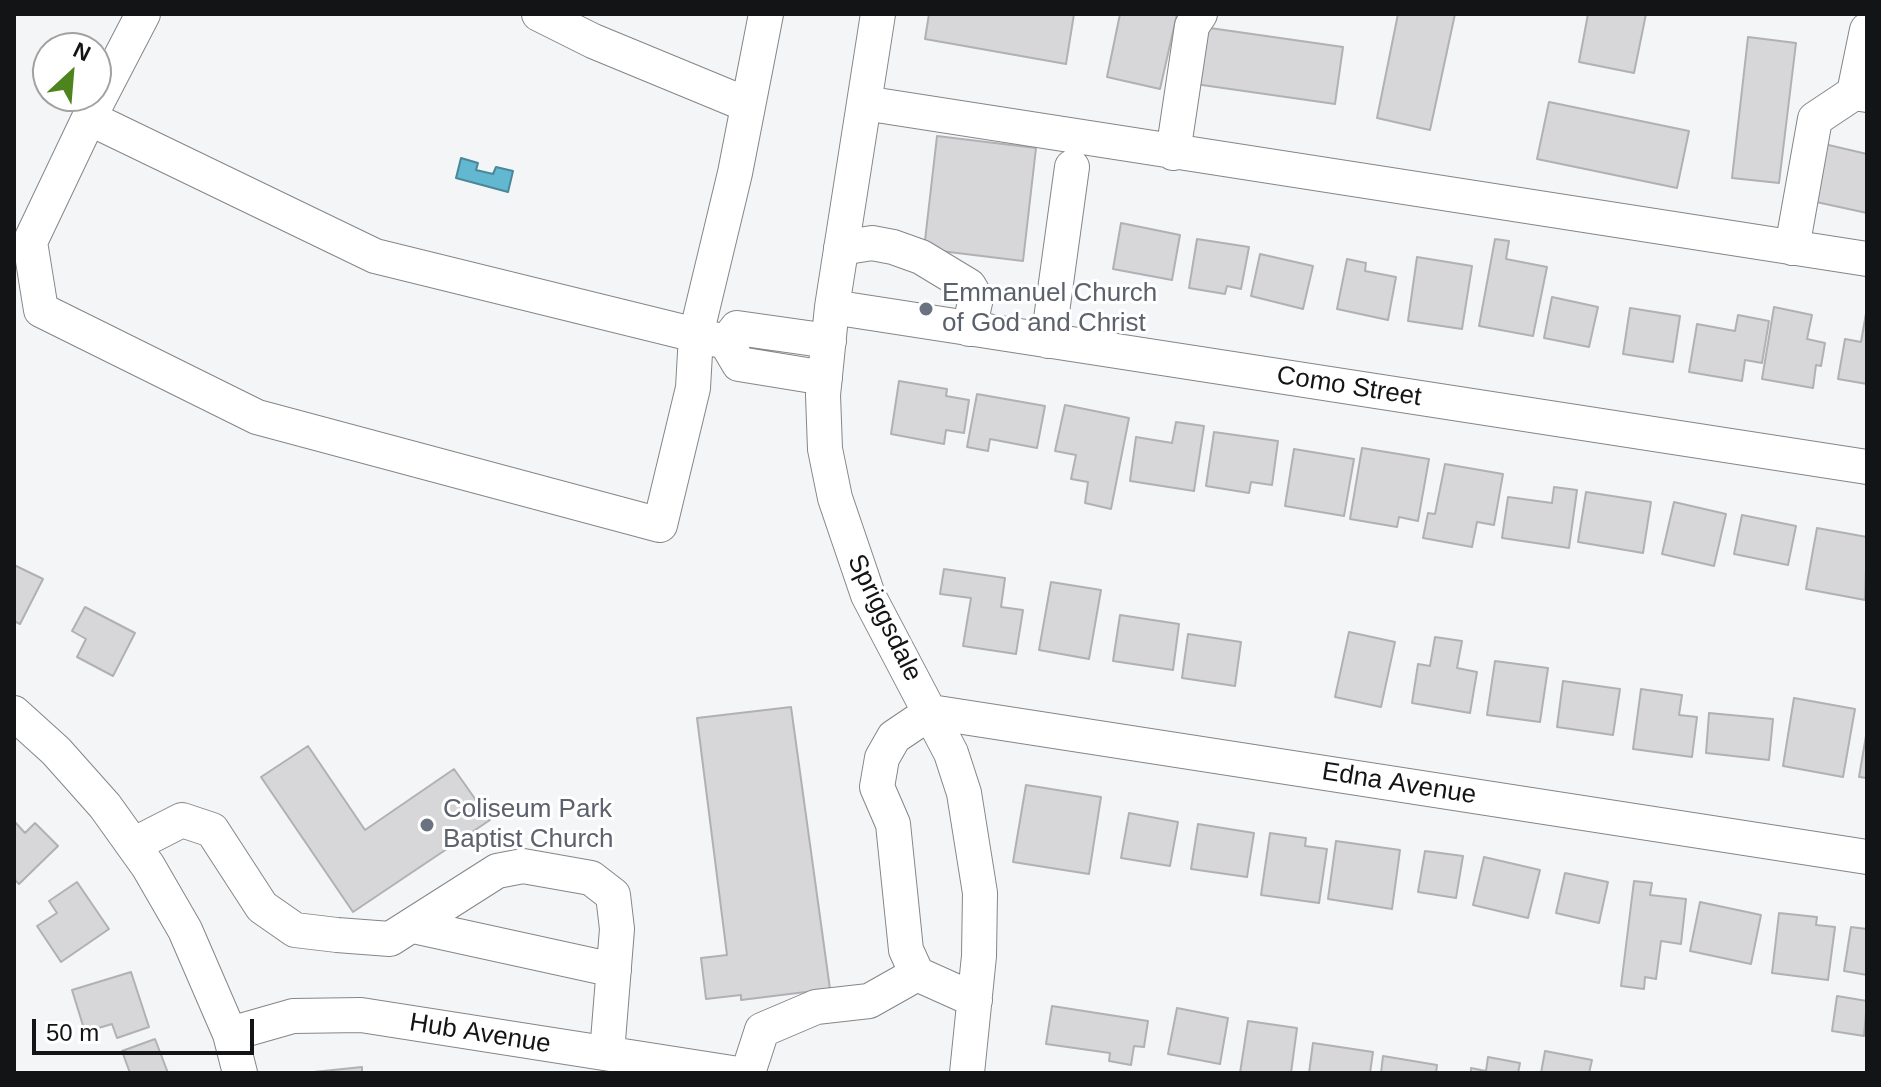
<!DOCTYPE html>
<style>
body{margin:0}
#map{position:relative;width:1881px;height:1087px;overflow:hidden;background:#f3f5f7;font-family:Arial,sans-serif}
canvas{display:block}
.frame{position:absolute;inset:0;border:16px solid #131415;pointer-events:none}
.north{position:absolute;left:32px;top:32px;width:80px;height:80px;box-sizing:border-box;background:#fff;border:2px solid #a1a1a1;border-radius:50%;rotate:26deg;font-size:22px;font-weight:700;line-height:32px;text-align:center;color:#131415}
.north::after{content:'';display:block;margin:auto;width:28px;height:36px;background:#4e841d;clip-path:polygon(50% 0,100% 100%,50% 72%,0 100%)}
.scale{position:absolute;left:32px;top:1019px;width:222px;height:36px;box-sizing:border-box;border:4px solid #131415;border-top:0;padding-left:10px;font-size:24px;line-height:28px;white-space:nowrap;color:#131415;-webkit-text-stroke:6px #fff;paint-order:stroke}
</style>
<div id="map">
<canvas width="1881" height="1087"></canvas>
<div class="frame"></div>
<div class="north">N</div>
<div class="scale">50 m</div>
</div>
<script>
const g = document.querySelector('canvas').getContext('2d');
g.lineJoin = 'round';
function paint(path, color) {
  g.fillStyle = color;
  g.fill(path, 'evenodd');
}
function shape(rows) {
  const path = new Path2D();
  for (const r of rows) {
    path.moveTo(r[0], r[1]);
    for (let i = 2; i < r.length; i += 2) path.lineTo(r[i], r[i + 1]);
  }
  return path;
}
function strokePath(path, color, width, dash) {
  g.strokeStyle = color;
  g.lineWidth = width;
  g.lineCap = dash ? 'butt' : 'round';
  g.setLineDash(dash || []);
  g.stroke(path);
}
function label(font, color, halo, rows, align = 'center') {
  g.font = font + ' Arial,sans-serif';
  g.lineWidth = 6;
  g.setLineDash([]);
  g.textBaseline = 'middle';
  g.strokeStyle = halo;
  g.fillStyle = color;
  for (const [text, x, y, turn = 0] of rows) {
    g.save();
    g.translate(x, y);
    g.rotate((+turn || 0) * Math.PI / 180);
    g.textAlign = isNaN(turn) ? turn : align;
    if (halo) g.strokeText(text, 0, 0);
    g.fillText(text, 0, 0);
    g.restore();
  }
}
const water = shape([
 [461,158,478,163,476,170,493,174,496,167,513,171,508,192,456,178,461,158]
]);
const building = shape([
 [929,14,1074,14,1066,64,925,39,929,14],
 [1120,14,1177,14,1160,89,1107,77,1120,14],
 [1398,14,1455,14,1430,130,1377,118,1398,14],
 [1588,14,1646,14,1634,73,1579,62,1588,14],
 [1203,27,1343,47,1335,104,1195,84,1203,27],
 [1748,37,1796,43,1779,183,1732,178,1748,37],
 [1549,102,1689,131,1677,188,1537,159,1549,102],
 [937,136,1036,148,1023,261,924,249,937,136],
 [1820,143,1867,154,1867,213,1807,200,1820,143],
 [1121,223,1180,235,1172,280,1113,269,1121,223],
 [1197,239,1249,247,1241,289,1227,286,1225,294,1189,288,1197,239],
 [1495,239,1509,241,1506,259,1547,267,1533,336,1479,326,1495,239],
 [1260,254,1313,266,1303,309,1251,296,1260,254],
 [1417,257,1472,266,1462,329,1408,321,1417,257],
 [1347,259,1366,263,1365,271,1396,277,1388,320,1337,309,1347,259],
 [1552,297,1598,307,1589,347,1544,338,1552,297],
 [1774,307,1812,315,1807,339,1825,343,1821,366,1816,365,1813,388,1762,379,1774,307],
 [1630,308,1680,316,1673,362,1623,354,1630,308],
 [1867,308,1867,384,1838,379,1845,339,1861,342,1867,308],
 [1738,315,1769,321,1762,363,1745,360,1742,381,1689,372,1697,324,1735,331,1738,315],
 [899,381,947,389,946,396,969,400,964,433,946,430,944,444,891,434,899,381],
 [977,394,1045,406,1037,448,990,439,988,451,967,447,977,394],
 [1065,405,1129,418,1111,509,1085,503,1088,482,1071,479,1076,455,1055,451,1065,405],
 [1176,422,1204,426,1194,491,1130,481,1136,437,1172,443,1176,422],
 [1214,432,1278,441,1272,485,1251,482,1249,493,1206,486,1214,432],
 [1362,448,1429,459,1418,521,1399,517,1397,527,1350,519,1362,448],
 [1294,449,1354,459,1344,516,1285,506,1294,449],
 [1445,464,1503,474,1494,525,1477,522,1472,547,1423,538,1428,513,1435,514,1445,464],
 [1554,487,1577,490,1569,548,1502,538,1508,497,1552,503,1554,487],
 [1586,492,1651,502,1643,553,1578,542,1586,492],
 [1674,502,1726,514,1714,566,1662,554,1674,502],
 [1742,515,1796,526,1788,565,1734,554,1742,515],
 [1817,528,1867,537,1865,600,1806,589,1817,528],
 [14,565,43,579,20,624,14,621,14,565],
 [944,569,1005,578,1001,607,1023,610,1016,654,963,646,971,598,940,594,944,569],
 [1051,582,1101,590,1089,659,1039,650,1051,582],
 [85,607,135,633,113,676,77,657,86,639,72,631,85,607],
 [1120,615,1179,624,1173,670,1113,661,1120,615],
 [1349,632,1395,642,1381,707,1335,697,1349,632],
 [1188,634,1241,642,1235,686,1182,678,1188,634],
 [1435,637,1462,641,1457,668,1477,672,1470,713,1412,703,1418,664,1430,666,1435,637],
 [1495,661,1548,668,1540,722,1487,715,1495,661],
 [1563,681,1620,689,1613,735,1557,727,1563,681],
 [1641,689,1682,695,1679,715,1697,717,1692,757,1633,749,1641,689],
 [1794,698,1855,709,1843,777,1783,766,1794,698],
 [791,707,830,989,741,1000,741,995,706,999,701,958,727,955,697,718,791,707],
 [1709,713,1773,719,1769,760,1706,753,1709,713],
 [1867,730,1867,778,1859,777,1867,730],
 [308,746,365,830,454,769,490,820,353,912,261,777,308,746],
 [1026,785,1101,797,1089,874,1013,862,1026,785],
 [1129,813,1178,822,1170,866,1121,858,1129,813],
 [14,821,25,833,35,823,58,846,19,884,14,879,14,821],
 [1198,824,1254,833,1247,877,1191,869,1198,824],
 [1270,833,1306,838,1305,846,1327,849,1319,903,1261,895,1270,833],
 [1336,841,1400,850,1392,909,1328,899,1336,841],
 [1425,851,1463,856,1456,898,1418,892,1425,851],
 [1484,857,1540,870,1528,918,1473,905,1484,857],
 [1565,873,1608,882,1599,923,1556,913,1565,873],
 [1634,881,1652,883,1650,895,1686,899,1681,944,1661,941,1656,979,1645,977,1644,989,1621,986,1634,881],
 [77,882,109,929,61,962,37,926,57,913,49,901,77,882],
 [1700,902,1761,915,1751,964,1690,951,1700,902],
 [1779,913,1817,917,1816,925,1835,927,1828,980,1772,973,1779,913],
 [1851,927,1867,929,1867,975,1844,971,1851,927],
 [131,972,149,1027,117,1038,112,1024,85,1032,72,990,131,972],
 [1837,996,1867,1001,1864,1036,1832,1031,1837,996],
 [1052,1006,1148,1021,1144,1047,1134,1046,1131,1065,1109,1061,1110,1053,1046,1044,1052,1006],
 [1177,1008,1228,1018,1220,1064,1168,1054,1177,1008],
 [1248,1021,1297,1028,1291,1073,1240,1073,1248,1021],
 [155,1039,168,1073,130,1073,122,1051,155,1039],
 [1313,1043,1373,1052,1370,1073,1309,1073,1313,1043],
 [1545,1051,1592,1060,1589,1073,1541,1073,1545,1051],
 [1383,1056,1437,1065,1436,1073,1381,1073,1383,1056],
 [1488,1057,1520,1063,1518,1073,1471,1073,1471,1068,1486,1071,1488,1057],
 [362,1067,362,1073,304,1073,362,1067]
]);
const minor = shape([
 [539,14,593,41,748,105],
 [766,14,735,173,696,335,693,388,660,525,257,417,41,310,30,242,89,118,375,256,696,335,726,342,739,364,825,378],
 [878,14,832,307,823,395,825,449,835,498,868,595,951,753,964,793,980,893,979,956,967,1073],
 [1854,93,1867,30],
 [864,103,1867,259],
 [89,118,143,14],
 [1173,153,1192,26,1200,14],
 [841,248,872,243,893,247,921,257,969,286,976,298,969,329],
 [1792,248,1815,119,1854,93,1867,95],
 [832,307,1867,467],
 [1048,341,1072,167],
 [726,342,737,328,829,341],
 [14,713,56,751,105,806,148,866,185,930,230,1034,240,1073],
 [133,845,182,820,212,830,262,907,295,930,337,935,390,939,497,871,523,866,591,878,613,895,617,929,607,1053],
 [413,926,614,970],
 [975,1000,917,974,906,950,893,824,877,787,882,758,894,737,931,712,1867,857],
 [230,1034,293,1016,361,1015,732,1073],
 [748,1073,762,1030,816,1007,869,1001,917,974]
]);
const markers = [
 [926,309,8,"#6b7280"],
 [427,825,8,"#6b7280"]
];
const worshipNames = [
 ["Emmanuel Church",942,294],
 ["of God and Christ",942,324],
 ["Coliseum Park",443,810],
 ["Baptist Church",443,840]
];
const streetNames = [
 ["Como Street",1349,387,9],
 ["Spriggsdale",884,618,64],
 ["Edna Avenue",1399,784,9],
 ["Hub Avenue",480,1034,9]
];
paint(water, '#62b8d0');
strokePath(water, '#4a8798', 2);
paint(building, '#d7d7da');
strokePath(building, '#b1b1b4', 2);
strokePath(minor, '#848688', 36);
strokePath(minor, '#fff', 34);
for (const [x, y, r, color] of markers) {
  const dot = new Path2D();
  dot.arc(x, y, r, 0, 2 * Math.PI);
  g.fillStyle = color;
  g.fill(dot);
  strokePath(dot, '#fff', 3);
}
label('26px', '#5b616d', '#fff', worshipNames, 'left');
label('26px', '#131415', '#fff', streetNames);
</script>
